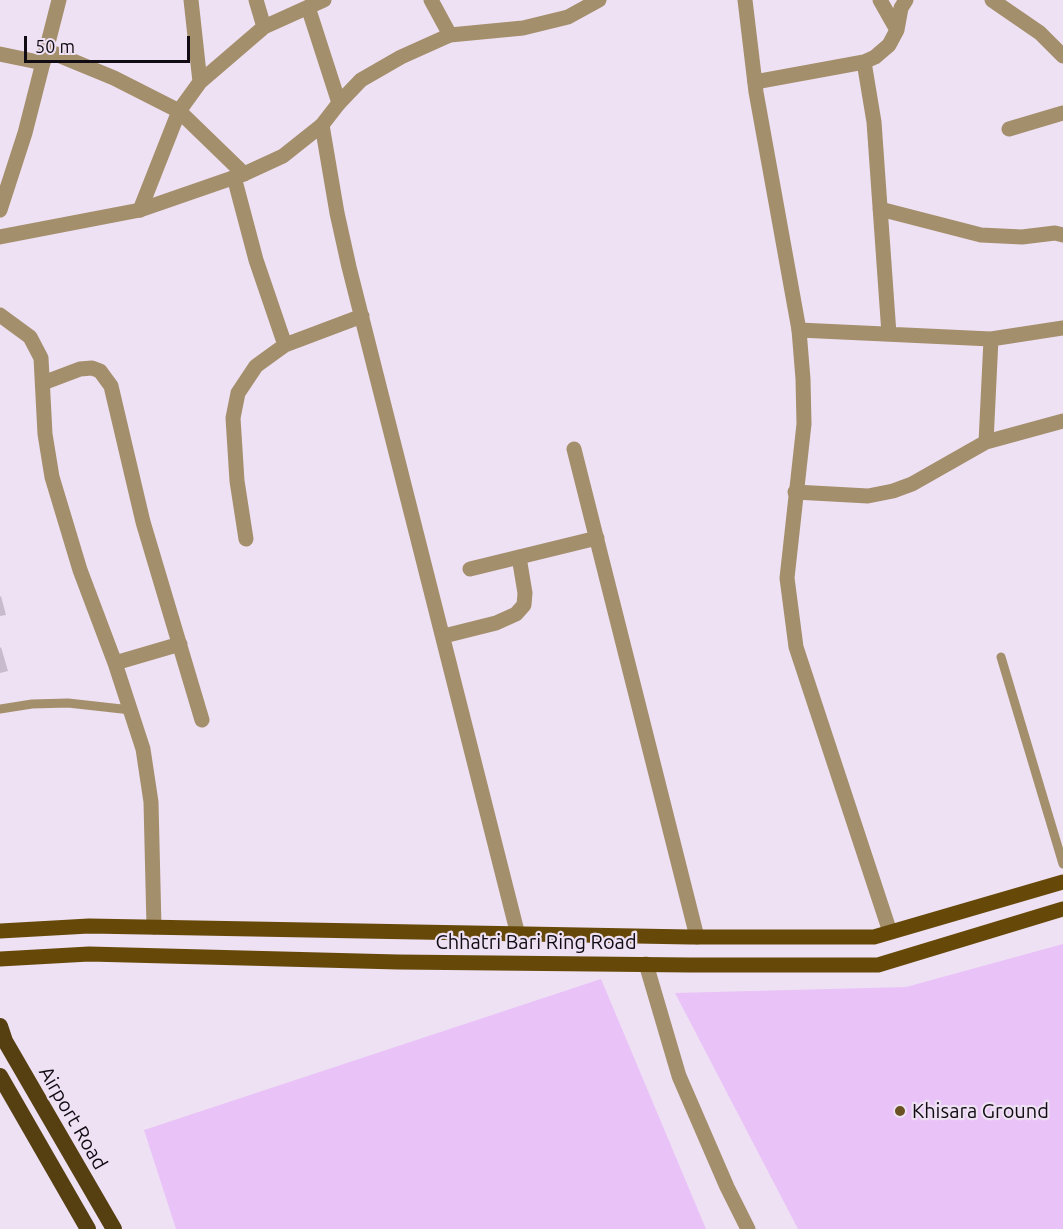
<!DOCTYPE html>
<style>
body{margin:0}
#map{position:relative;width:1063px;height:1229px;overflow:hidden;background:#efe1f4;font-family:Ubuntu,sans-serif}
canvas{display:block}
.scale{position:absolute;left:24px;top:36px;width:166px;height:27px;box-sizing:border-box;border:3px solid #110c13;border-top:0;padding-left:8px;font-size:18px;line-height:21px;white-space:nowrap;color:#110c13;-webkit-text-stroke:4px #efe1f4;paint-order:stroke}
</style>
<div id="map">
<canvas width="1063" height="1229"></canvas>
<div class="scale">50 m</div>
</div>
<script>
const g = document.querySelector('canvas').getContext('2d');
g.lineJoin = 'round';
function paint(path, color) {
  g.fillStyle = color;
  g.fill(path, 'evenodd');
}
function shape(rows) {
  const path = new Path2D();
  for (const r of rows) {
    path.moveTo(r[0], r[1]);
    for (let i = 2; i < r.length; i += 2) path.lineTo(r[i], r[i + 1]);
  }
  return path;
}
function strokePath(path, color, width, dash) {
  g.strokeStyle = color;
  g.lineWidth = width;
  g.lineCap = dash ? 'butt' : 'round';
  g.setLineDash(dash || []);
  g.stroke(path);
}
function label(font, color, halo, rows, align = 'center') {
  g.font = font + ' Ubuntu,sans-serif';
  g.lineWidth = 4.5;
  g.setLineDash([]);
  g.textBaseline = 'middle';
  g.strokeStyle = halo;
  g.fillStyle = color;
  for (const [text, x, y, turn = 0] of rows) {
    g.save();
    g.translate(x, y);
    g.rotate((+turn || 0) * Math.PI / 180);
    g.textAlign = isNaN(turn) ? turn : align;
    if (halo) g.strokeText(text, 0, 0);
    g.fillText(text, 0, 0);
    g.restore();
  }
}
const green = shape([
 [1063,944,1063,1229,798,1229,675,993,906,987],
 [601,979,706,1229,176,1229,144,1130]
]);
const building = shape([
 [1,596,6,615,0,616,0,597],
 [1,647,8,671,0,673,0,648]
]);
const service = shape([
 [1001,657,1063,864],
 [0,709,32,704,68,703,131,710]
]);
const minor = shape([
 [191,0,200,82],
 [256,0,264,27],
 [431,0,450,35],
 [880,0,897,30],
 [992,0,1040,33,1063,56],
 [308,7,339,103],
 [46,50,114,78,179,111,244,174],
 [0,54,43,63],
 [864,62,874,122,889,334],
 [755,82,864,62,875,57,889,45,897,30,901,8,906,0],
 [322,125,337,213,349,267,518,935],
 [1009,129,1063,113],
 [234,177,256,260,285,345],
 [880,209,981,235,1022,237,1055,233,1063,235],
 [140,210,179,111,200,82,264,27,324,0],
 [0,315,30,337,41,358,45,434,52,477,80,570,115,663,143,749,151,802,154,927],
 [799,330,991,339,1063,328],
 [43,383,80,369,92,368,100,371,111,386,143,522,202,720],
 [986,442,991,339],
 [574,449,697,937],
 [795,492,868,496,893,491,912,484,986,442,1063,421],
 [246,539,237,481,233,418,238,393,256,366,285,345,362,316],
 [470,569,597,538],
 [444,636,496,623,516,614,524,605,525,593,519,557],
 [115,663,180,644],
 [646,964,679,1076,727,1187,748,1229]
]);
const tertiary = shape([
 [745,0,756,92,799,330,803,379,804,424,787,578,796,647,890,932],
 [0,210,25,133,59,0],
 [0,237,140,210,244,174,283,156,322,125,339,103,361,80,401,57,450,35,523,28,568,17,599,0]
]);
const primary = shape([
 [0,931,89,926,690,937,874,937,1063,882],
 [0,959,89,954,398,962,690,965,878,965,1063,909]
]);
const trunk = shape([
 [0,1026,5,1041,114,1229],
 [0,1076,88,1229]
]);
const markers = [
 [900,1111,6,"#6a5122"]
];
const streetNames = [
 ["Chhatri Bari Ring Road",536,942],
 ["Airport Road",73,1118,60]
];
const poiNames = [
 ["Khisara Ground",912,1111]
];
paint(green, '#e9c2f7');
paint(building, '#c9bbce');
strokePath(service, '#a48f6c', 9);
strokePath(minor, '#a48f6c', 15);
strokePath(tertiary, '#a48f6c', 15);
strokePath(primary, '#664909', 15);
strokePath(trunk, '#563f10', 16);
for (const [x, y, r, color] of markers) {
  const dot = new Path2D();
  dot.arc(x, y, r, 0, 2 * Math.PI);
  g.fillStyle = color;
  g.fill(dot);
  strokePath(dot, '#efe1f4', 2);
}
label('20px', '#110c13', '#efe1f4', streetNames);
label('20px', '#110c13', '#efe1f4', poiNames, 'left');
</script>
